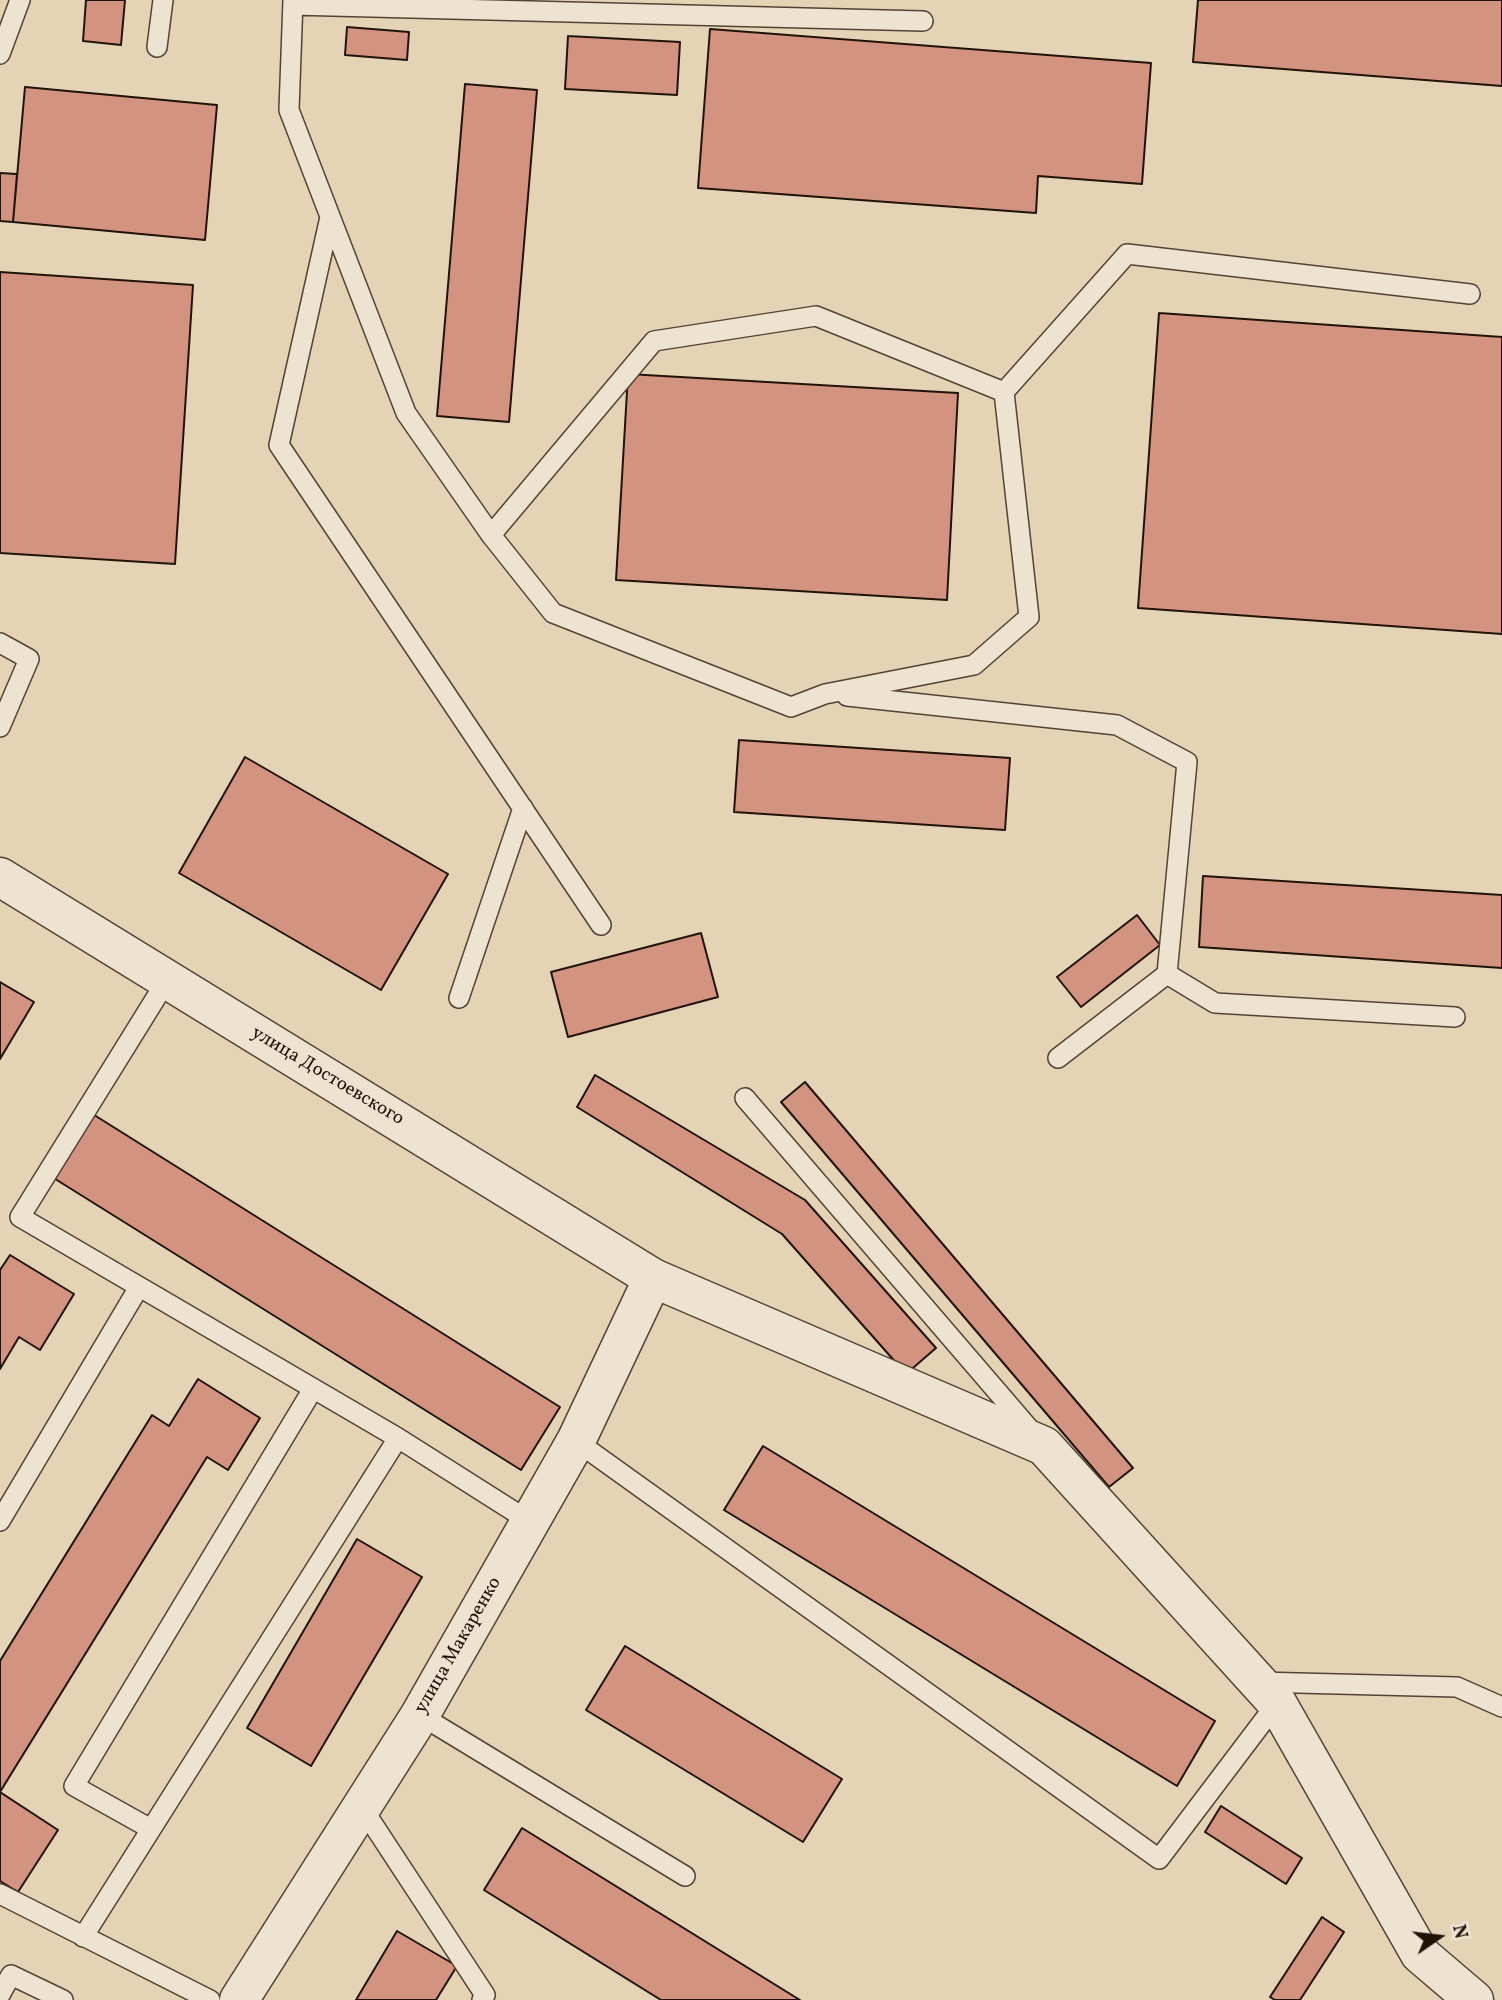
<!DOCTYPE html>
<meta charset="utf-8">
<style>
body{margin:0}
#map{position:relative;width:1502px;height:2000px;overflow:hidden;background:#e5d3b6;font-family:Vollkorn,serif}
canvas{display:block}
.north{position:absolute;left:1404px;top:1902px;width:70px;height:70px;-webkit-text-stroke:5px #eee2d0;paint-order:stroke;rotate:76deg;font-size:19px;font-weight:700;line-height:28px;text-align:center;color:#221309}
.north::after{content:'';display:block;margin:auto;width:24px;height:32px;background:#221309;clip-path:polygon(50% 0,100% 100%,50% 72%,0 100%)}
</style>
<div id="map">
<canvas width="1502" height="2000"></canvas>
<div class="north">N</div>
</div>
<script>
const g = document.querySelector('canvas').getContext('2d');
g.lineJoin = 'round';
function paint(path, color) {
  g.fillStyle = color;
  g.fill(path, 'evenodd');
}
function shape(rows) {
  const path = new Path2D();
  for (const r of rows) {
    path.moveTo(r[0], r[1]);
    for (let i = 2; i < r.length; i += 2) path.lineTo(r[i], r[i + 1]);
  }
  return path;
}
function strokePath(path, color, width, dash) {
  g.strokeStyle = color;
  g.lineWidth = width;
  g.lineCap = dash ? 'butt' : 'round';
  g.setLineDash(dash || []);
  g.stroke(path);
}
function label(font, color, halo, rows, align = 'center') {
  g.font = font + ' Vollkorn,serif';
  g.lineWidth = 5;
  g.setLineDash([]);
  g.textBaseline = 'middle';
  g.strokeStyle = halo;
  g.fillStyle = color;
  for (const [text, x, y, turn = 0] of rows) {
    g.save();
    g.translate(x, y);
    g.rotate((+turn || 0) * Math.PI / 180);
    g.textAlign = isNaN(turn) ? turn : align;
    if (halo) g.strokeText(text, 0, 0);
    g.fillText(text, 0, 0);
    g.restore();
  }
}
const building = shape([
 [86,0,125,0,121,45,83,41,86,0],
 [1198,0,1502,0,1502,86,1193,62,1198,0],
 [347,27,409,32,407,60,345,55,347,27],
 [710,29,1151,63,1142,184,1038,176,1036,213,698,188,710,29],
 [568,36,680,42,677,95,565,89,568,36],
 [465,84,537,90,509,422,437,416,465,84],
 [25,87,217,105,205,240,13,222,25,87],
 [0,173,17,174,13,222,0,221,0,173],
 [0,272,193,285,175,564,0,553,0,272],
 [1159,313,1502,337,1502,634,1138,608,1159,313],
 [628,374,958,393,947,600,616,580,628,374],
 [739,740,1010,758,1005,830,734,812,739,740],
 [245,757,448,874,381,990,179,873,245,757],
 [1203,876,1502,895,1502,968,1199,947,1203,876],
 [1137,915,1160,945,1081,1007,1057,977,1137,915],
 [701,933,718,997,568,1037,551,972,701,933],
 [0,982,34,1002,0,1059,0,982],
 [595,1075,805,1200,936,1348,906,1374,782,1234,577,1107,595,1075],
 [805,1082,1133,1468,1109,1487,781,1102,805,1082],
 [91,1113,560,1407,521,1470,52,1177,91,1113],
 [10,1255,74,1294,40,1350,19,1337,0,1369,0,1270,10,1255],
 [198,1379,260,1418,228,1470,207,1457,0,1792,0,1661,152,1415,169,1426,198,1379],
 [763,1446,1215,1721,1177,1786,724,1510,763,1446],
 [357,1539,422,1577,311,1766,247,1728,357,1539],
 [625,1646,842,1779,803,1842,586,1710,625,1646],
 [0,1792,58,1830,18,1892,0,1881,0,1792],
 [1221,1806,1302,1858,1286,1884,1205,1832,1221,1806],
 [522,1828,800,2000,661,2000,484,1890,522,1828],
 [1322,1917,1344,1932,1300,2000,1275,2000,1270,1997,1322,1917],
 [397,1931,457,1966,436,2000,356,2000,397,1931]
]);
const service = shape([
 [293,0,289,110,406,413,491,535,553,613,791,707,825,694,974,665,1029,617,1004,392,816,316,654,341,491,535],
 [293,5,923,21],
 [157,47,163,0],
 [0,54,20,0],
 [330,217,279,445,601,925],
 [1004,392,1127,254,1470,294],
 [0,643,29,659,0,727],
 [847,696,1117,725,1187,762,1167,974,1215,1003,1455,1017],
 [167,980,20,1217,398,1438,529,1521],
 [459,998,523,808],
 [1058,1058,1167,974],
 [745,1098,1032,1432],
 [576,1441,1159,1859,1277,1703],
 [0,1521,139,1287],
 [1258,1682,1457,1687,1502,1707],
 [420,1715,685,1876],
 [363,1809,485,1995,482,2000],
 [151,1829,74,1786,313,1389],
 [0,1894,210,2000],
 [83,1937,398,1438],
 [0,1995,11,1975,63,2000]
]);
const minor = shape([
 [653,1278,1044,1446,1277,1703,1420,1954,1474,2000]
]);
const tertiary = shape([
 [0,877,653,1278,576,1441,420,1715,239,2000]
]);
const streetNames = [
 ["улица Достоевского",327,1077,31],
 ["улица Макаренко",459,1646,-60]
];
paint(building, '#d29381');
strokePath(building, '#221309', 2);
strokePath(service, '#534334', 22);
strokePath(minor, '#534334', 41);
strokePath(tertiary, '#534334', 41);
strokePath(service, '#eee2d0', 19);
strokePath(minor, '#eee2d0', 38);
strokePath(tertiary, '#eee2d0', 38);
label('19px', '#221309', '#eee2d0', streetNames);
</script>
